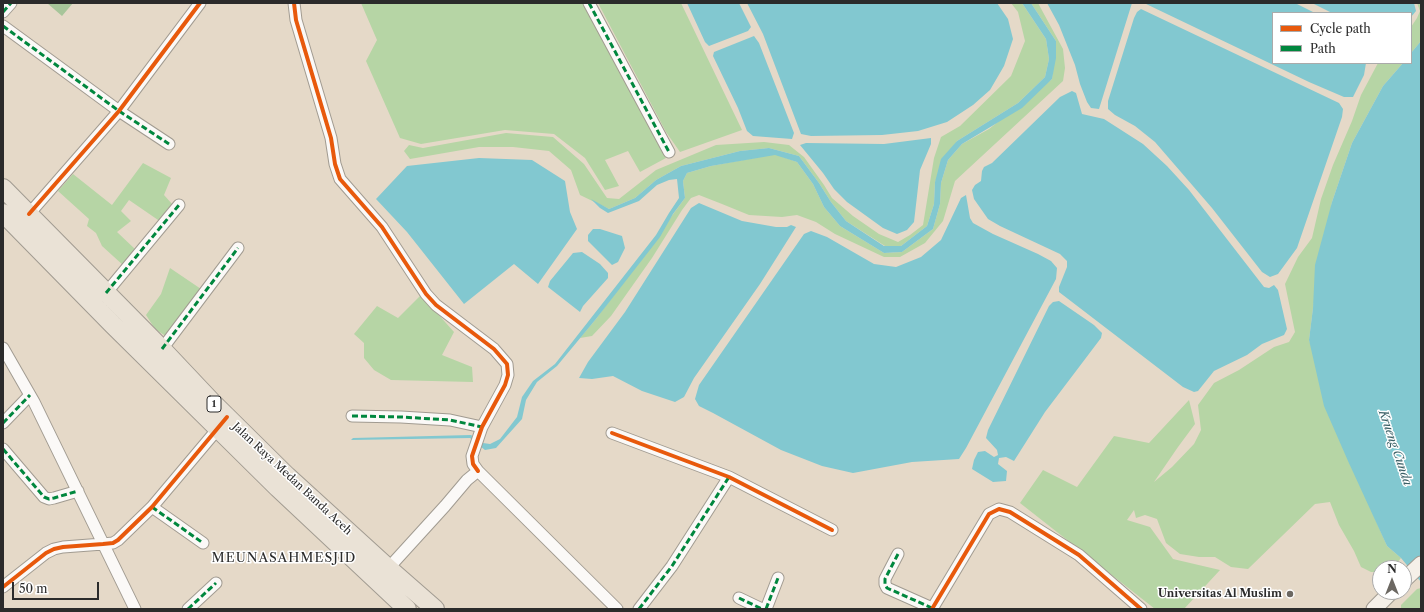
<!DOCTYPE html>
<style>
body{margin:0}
#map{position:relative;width:1424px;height:612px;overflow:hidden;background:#e5d9c8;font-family:"Libre Caslon Text",serif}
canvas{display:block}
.frame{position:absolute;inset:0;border:4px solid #2b2b2b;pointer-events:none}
.legend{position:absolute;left:1272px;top:12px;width:140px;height:52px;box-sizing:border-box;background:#fff;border:1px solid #aaa;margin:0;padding:5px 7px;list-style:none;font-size:12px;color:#2b2b2b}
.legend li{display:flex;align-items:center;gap:8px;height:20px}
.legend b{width:20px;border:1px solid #aaa}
.north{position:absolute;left:1372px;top:560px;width:40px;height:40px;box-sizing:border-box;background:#fff;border:1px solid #aaa;border-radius:50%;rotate:0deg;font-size:11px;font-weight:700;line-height:16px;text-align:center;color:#2b2b2b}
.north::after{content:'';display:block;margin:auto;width:14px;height:18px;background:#6c6862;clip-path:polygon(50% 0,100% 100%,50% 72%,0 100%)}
.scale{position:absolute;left:12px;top:582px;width:87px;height:18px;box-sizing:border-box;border:2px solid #2b2b2b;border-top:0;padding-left:5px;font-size:12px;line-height:14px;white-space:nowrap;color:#2b2b2b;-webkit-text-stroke:3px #fff;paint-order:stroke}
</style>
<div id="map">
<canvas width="1424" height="612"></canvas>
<div class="frame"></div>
<ul class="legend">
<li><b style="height:5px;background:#e8590c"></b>Cycle path</li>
<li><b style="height:5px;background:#00873e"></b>Path</li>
</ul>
<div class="north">N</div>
<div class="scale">50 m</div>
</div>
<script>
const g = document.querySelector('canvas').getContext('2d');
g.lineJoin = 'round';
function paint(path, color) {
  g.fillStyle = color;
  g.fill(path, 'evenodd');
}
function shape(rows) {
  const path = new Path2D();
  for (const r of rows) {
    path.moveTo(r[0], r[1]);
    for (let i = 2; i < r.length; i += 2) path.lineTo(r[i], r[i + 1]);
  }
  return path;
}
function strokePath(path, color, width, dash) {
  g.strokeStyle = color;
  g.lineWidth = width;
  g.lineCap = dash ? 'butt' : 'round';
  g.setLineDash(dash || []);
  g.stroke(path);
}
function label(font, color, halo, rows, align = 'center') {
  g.font = font + ' "Libre Caslon Text",serif';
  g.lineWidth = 3;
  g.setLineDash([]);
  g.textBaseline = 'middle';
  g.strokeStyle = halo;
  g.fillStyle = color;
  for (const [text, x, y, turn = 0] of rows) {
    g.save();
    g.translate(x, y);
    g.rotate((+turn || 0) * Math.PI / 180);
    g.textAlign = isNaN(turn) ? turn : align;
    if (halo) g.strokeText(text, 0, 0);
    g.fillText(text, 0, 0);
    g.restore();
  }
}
const green = shape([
 [361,3,583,3,666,158,640,172,628,151,605,160,619,186,605,190,585,158,554,134,505,130,421,144,400,138,366,61,377,40],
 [598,3,681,3,742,130,680,152,666,132],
 [1011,3,1022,3,1046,39,1049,59,1045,77,1018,103,957,141,935,182,934,204,927,226,901,246,885,246,846,221,831,202,819,183,799,156,769,148,740,151,681,166,656,180,635,198,609,209,580,195,571,170,549,151,513,147,479,147,410,159,404,151,409,145,423,148,506,133,553,137,584,164,607,198,619,199,656,170,716,145,764,142,789,145,804,157,824,185,832,198,853,216,879,234,898,242,910,235,923,225,934,158,941,137,960,126,1011,76,1025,41,1018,12],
 [1031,3,1038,3,1063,49,1065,68,1063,81,955,181,943,221,925,243,900,257,884,257,835,234,816,222,797,215,782,217,749,215,722,204,699,195,691,198,682,210,652,258,611,316,592,336,580,338,596,319,685,198,683,181,687,173,711,166,775,154,797,162,813,184,824,207,840,226,884,253,902,252,933,229,940,204,941,183,948,160,962,144,989,129,1052,79,1056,41],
 [1417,3,1421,3,1421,41,1411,53,1411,27,1417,18,1420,11],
 [1378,63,1403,63,1383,86,1352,143,1332,202,1313,308,1309,340,1376,521,1387,546,1401,558,1393,568,1380,568,1380,572,1371,572,1361,567,1354,551,1339,525,1330,502,1315,504,1248,569,1231,567,1215,557,1199,557,1180,554,1166,543,1157,519,1145,515,1136,518,1134,510,1127,520,1150,527,1173,559,1220,570,1184,609,1155,609,1020,503,1043,470,1077,487,1114,436,1149,443,1189,400,1195,424,1178,447,1154,482,1172,467,1194,444,1201,430,1198,405,1214,383,1239,370,1274,347,1289,342,1295,332,1285,284,1298,257,1312,238,1321,199,1333,165,1352,121,1361,95],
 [143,163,171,178,164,195,173,205,161,222,129,200,121,211,131,221,117,232,136,250,124,266,102,246,96,233,87,226,89,219,58,191,73,174,112,205],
 [170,268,201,289,167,337,155,329,146,315,161,294],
 [421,295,454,332,442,355,472,367,473,382,391,380,374,370,364,358,364,343,354,334,377,306,398,318],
 [1421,588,1421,609,1401,609,1401,605,1417,589]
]);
const forest = shape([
 [47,3,73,3,62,16]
]);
const water = shape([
 [687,3,739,3,751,27,748,31,709,46,705,42],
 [747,3,997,3,1008,19,1013,39,1004,66,990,90,973,105,947,122,918,131,882,135,811,136,801,134,763,34],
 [1022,3,1031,3,1056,41,1056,58,1052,79,1022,108,962,144,948,160,941,183,940,204,933,229,902,252,884,253,840,226,824,207,813,184,797,162,775,155,711,166,687,173,683,181,685,198,673,214,660,237,596,319,557,366,537,382,526,400,522,419,496,448,485,450,470,438,351,440,353,438,471,435,483,443,490,444,500,439,517,417,522,397,533,381,555,364,656,235,669,213,679,198,677,179,669,180,657,185,639,201,608,213,600,208,591,199,609,209,635,198,656,180,681,166,740,151,769,148,799,156,819,183,831,202,846,221,884,246,901,246,927,226,934,204,935,182,941,159,957,141,1018,103,1045,77,1049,59,1046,39],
 [1047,3,1132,3,1099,109,1091,108,1087,102,1080,84,1075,65,1059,25],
 [1144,3,1295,3,1315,13,1273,13,1273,63,1366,63,1364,75,1353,97,1344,97,1309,82],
 [1312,3,1414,3,1416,11,1411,17,1411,13,1332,13],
 [1141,9,1339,103,1343,109,1342,117,1297,248,1278,274,1270,277,1262,272,1212,208,1155,142,1135,126,1115,115,1108,109,1108,101,1134,18,1137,12],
 [754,36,759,43,794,133,792,139,753,136,747,131,738,108,713,56,714,52],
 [1421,41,1421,582,1401,558,1387,546,1348,461,1324,406,1309,340,1313,308,1315,265,1332,202,1352,143,1383,86,1403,63,1411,63,1411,53],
 [1072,91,1076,93,1082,114,1104,119,1143,144,1167,166,1189,190,1264,287,1269,288,1274,285,1278,290,1287,329,1284,335,1262,344,1247,355,1214,371,1198,391,1194,392,1183,387,1059,292,1059,287,1067,267,1067,261,1060,254,1000,226,988,219,974,199,972,190,975,185,981,181,982,171,984,167,992,163,1060,97],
 [931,138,931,144,920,170,914,222,907,230,897,234,883,228,847,202,834,189,823,173,800,145,806,143,884,144],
 [479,158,532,160,565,181,570,212,577,229,538,284,514,264,464,304,407,232,376,199,407,166],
 [966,195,970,218,973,223,993,234,1038,254,1051,261,1057,268,1056,279,966,448,959,459,912,462,853,473,822,466,781,450,713,413,699,406,695,399,699,385,804,234,811,231,827,237,874,264,896,267,921,257,941,240,961,198],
 [699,203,742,221,776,227,787,227,791,225,796,227,760,284,694,378,684,397,675,402,642,391,613,376,592,379,579,378,588,362,625,312,691,208],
 [593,229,600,229,622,236,625,248,618,262,612,265,588,241,588,235],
 [582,252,600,264,608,273,608,278,583,306,580,312,548,287,550,281,573,253],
 [1059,301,1094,325,1102,333,1101,338,1045,412,1014,461,1006,457,999,458,998,464,1007,471,1006,481,993,482,972,469,974,460,978,452,985,451,994,457,998,455,997,450,986,438,988,430,1049,306,1053,302]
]);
const minor = shape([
 [294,3,296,20,331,138,335,164,340,179,382,227,426,294,436,305,494,349,507,364,508,375,505,385,482,427,472,456,473,464,478,471],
 [589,3,669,152],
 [3,12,11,3],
 [3,26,119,111,169,144],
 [29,214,119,111,200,3],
 [106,293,179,205],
 [3,348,34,402,135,609],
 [162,349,238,248],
 [352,416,401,417,450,420,482,427],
 [3,423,30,395],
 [612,433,729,477,832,530],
 [3,449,44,497,49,499,54,498,78,491],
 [152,507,203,543],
 [898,554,885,579,885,584,887,588,932,608],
 [384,573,445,506,467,480,478,471,617,609],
 [3,587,46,553,54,549,63,547,103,544,113,543,118,540,152,507,221,425],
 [739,598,762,609],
 [188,609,216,583],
 [639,609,672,566,729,477],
 [766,609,778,578],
 [932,609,989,514,999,509,1010,512,1079,555,1141,609]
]);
const secondary = shape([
 [1404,580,1421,564],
 [1374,609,1391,592]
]);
const trunk = shape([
 [3,188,162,349,212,402,287,476,388,568,435,609],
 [3,213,113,325,278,488,407,609]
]);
const quiet = shape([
 [589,3,669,152],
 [3,12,11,3],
 [3,26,119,111,169,144],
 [106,293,179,205],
 [162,349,238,248],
 [352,416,401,417,450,420,482,427],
 [3,423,30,395],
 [3,449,44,497,49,499,54,498,78,491],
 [152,507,203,543],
 [898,554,885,579,885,584,887,588,932,608],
 [739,598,762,609],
 [188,609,216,583],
 [639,609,672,566,729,477],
 [766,609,778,578]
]);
const cycleway = shape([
 [294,3,296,20,331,138,335,164,340,179,382,227,426,294,436,305,494,349,507,364,508,375,505,385,482,427,472,456,473,464,478,471],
 [29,214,119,111,200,3],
 [612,433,729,477,832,530],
 [3,587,46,553,54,549,63,547,103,544,113,543,118,540,152,507,227,417],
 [932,609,989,514,999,509,1010,512,1079,555,1141,609]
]);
const markers = [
 [1290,594,4,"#6c6862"]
];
const shields = [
 [214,404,14]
];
const shieldNames = [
 ["1",214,404]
];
const streetNames = [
 ["Jalan Raya Medan Banda Aceh",292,479,43]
];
const poiNames = [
 ["Universitas Al Muslim",1282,594]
];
const waterNames = [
 ["Krueng Cunda",1395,448,71]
];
const quarterNames = [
 ["MEUNASAHMESJID",284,558]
];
paint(green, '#b6d5a5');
paint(forest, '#a7c59a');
paint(water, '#82c8d0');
strokePath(minor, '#a19b91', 13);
strokePath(secondary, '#a19b91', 17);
strokePath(trunk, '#a19b91', 20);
strokePath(minor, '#fbf9f7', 11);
strokePath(secondary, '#f5f0e9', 15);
strokePath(trunk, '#eae2d6', 18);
strokePath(quiet, '#00873e', 3, [6, 3]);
strokePath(cycleway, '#e8590c', 4);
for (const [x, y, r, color] of markers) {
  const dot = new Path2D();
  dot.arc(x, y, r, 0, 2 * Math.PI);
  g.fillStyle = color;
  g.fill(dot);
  strokePath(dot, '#fff', 1.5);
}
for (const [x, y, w] of shields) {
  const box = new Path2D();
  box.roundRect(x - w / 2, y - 8, w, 16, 3);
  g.fillStyle = '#fff';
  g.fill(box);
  strokePath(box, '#2b2b2b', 1);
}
label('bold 10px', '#2b2b2b', null, shieldNames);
label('11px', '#2b2b2b', '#fff', streetNames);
label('bold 11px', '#2b2b2b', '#fff', poiNames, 'right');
label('italic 12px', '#3b6066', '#fff', waterNames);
g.letterSpacing = '1px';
label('13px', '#2b2b2b', '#fff', quarterNames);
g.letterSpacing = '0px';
</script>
